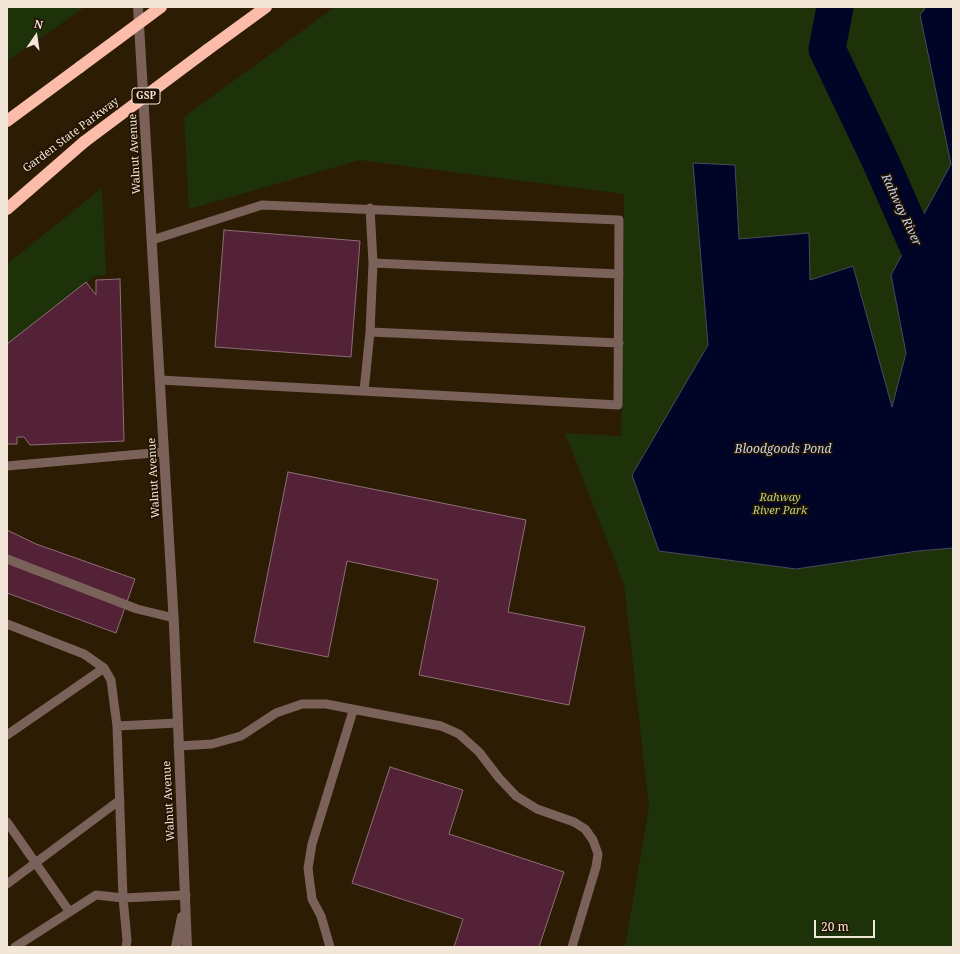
<!DOCTYPE html>
<style>
body{margin:0}
#map{position:relative;width:960px;height:954px;overflow:hidden;background:#2d1c04;font-family:"Noto Serif",serif}
canvas{display:block}
.frame{position:absolute;inset:0;border:8px solid #f2e6d8;pointer-events:none}
.north{position:absolute;left:16px;top:16px;width:40px;height:40px;-webkit-text-stroke:3px #231200;paint-order:stroke;rotate:13deg;font-size:11px;font-weight:700;line-height:16px;text-align:center;color:#f2e6d8}
.north::after{content:'';display:block;margin:auto;width:14px;height:18px;background:#f2e6d8;clip-path:polygon(50% 0,100% 100%,50% 72%,0 100%)}
.scale{position:absolute;left:814px;top:920px;width:61px;height:18px;box-sizing:border-box;border:2px solid #f2e6d8;border-top:0;padding-left:5px;font-size:12px;line-height:14px;white-space:nowrap;color:#f2e6d8;-webkit-text-stroke:3px #231200;paint-order:stroke}
</style>
<div id="map">
<canvas width="960" height="954"></canvas>
<div class="frame"></div>
<div class="north">N</div>
<div class="scale">20 m</div>
</div>
<script>
const g = document.querySelector('canvas').getContext('2d');
g.lineJoin = 'round';
function paint(path, color) {
  g.fillStyle = color;
  g.fill(path, 'evenodd');
}
function shape(rows) {
  const path = new Path2D();
  for (const r of rows) {
    path.moveTo(r[0], r[1]);
    for (let i = 2; i < r.length; i += 2) path.lineTo(r[i], r[i + 1]);
  }
  return path;
}
function strokePath(path, color, width, dash) {
  g.strokeStyle = color;
  g.lineWidth = width;
  g.lineCap = dash ? 'butt' : 'round';
  g.setLineDash(dash || []);
  g.stroke(path);
}
function label(font, color, halo, rows, align = 'center') {
  g.font = font + ' "Noto Serif",serif';
  g.lineWidth = 3.5;
  g.setLineDash([]);
  g.textBaseline = 'middle';
  g.strokeStyle = halo;
  g.fillStyle = color;
  for (const [text, x, y, turn = 0] of rows) {
    g.save();
    g.translate(x, y);
    g.rotate((+turn || 0) * Math.PI / 180);
    g.textAlign = isNaN(turn) ? turn : align;
    if (halo) g.strokeText(text, 0, 0);
    g.fillText(text, 0, 0);
    g.restore();
  }
}
const green = shape([
 [7,7,85,7,7,61],
 [335,7,953,7,953,947,625,947,649,807,624,584,565,433,621,436,624,194,360,160,189,209,184,117],
 [102,188,106,275,95,276,7,351,7,264]
]);
const water = shape([
 [926,7,953,7,953,548,918,551,796,569,659,551,632,475,708,345,693,163,735,165,739,239,809,233,810,280,853,266,892,407,906,353,891,275,951,164,920,15,926,7]
]);
const river = shape([
 [835,7,827,49,879,158,924,260,928,282]
]);
const building = shape([
 [224,230,360,241,351,357,215,347,224,230],
 [120,279,124,441,30,445,24,437,17,437,17,444,7,444,7,344,86,282,96,295,96,280,120,279],
 [288,472,526,520,508,612,585,627,569,705,419,675,438,580,347,561,328,657,254,642,288,472],
 [7,530,36,544,135,579,116,633,7,593,7,530],
 [390,767,463,790,449,834,564,872,539,947,454,947,463,919,352,883,390,767]
]);
const service = shape([
 [152,240,262,205,619,220,618,405,160,380],
 [373,263,619,274],
 [370,332,619,343],
 [364,391,370,332,373,263,370,208],
 [7,466,164,452],
 [7,559,137,609,174,618],
 [7,624,84,654,104,668,111,680,117,726,178,723],
 [117,726,123,898,127,940,126,947],
 [7,735,104,668],
 [178,746,212,744,241,736,276,713,302,704,326,704,441,726,459,734,479,752,499,778,516,796,537,809,574,822,585,829,593,840,598,854,596,867,572,947],
 [7,822,69,911],
 [7,884,120,800],
 [15,947,96,895,123,898,186,895],
 [330,947,321,916,312,899,308,868,312,844,353,711]
]);
const tertiary = shape([
 [138,7,174,625,187,947],
 [176,947,182,917]
]);
const motorway = shape([
 [207,50,266,7],
 [7,121,80,67],
 [7,209,84,142]
]);
const motorwayBridge = shape([
 [80,67,161,7],
 [84,142,207,50]
]);
const shields = [
 [146,96,28]
];
const shieldNames = [
 ["GSP",146,96]
];
const streetNames = [
 ["Garden State Parkway",71,135,-37],
 ["Walnut Avenue",135,154,-93],
 ["Walnut Avenue",154,478,-93],
 ["Walnut Avenue",169,801,-93]
];
const parkNames = [
 ["Rahway",780,498],
 ["River Park",780,511]
];
const waterNames = [
 ["Rahway River",901,210,65],
 ["Bloodgoods Pond",783,450]
];
paint(green, '#1e3209');
paint(water, '#000527');
strokePath(water, '#49485c', 1);
strokePath(river, '#000527', 37);
paint(building, '#532237');
strokePath(building, '#8e6d78', 1);
strokePath(service, '#7a6159', 9);
strokePath(tertiary, '#7a6159', 10);
strokePath(motorway, '#fbbcaa', 12);
strokePath(motorwayBridge, '#fbbcaa', 12);
for (const [x, y, w] of shields) {
  const box = new Path2D();
  box.roundRect(x - w / 2, y - 8, w, 16, 3);
  g.fillStyle = '#231200';
  g.fill(box);
  strokePath(box, '#f2e6d8', 1);
}
label('bold 10px', '#f2e6d8', null, shieldNames);
label('11px', '#f2e6d8', '#231200', streetNames);
label('italic 11px', '#aed78d', '#231200', parkNames);
label('italic 12px', '#c3d7f2', '#231200', waterNames);
</script>
